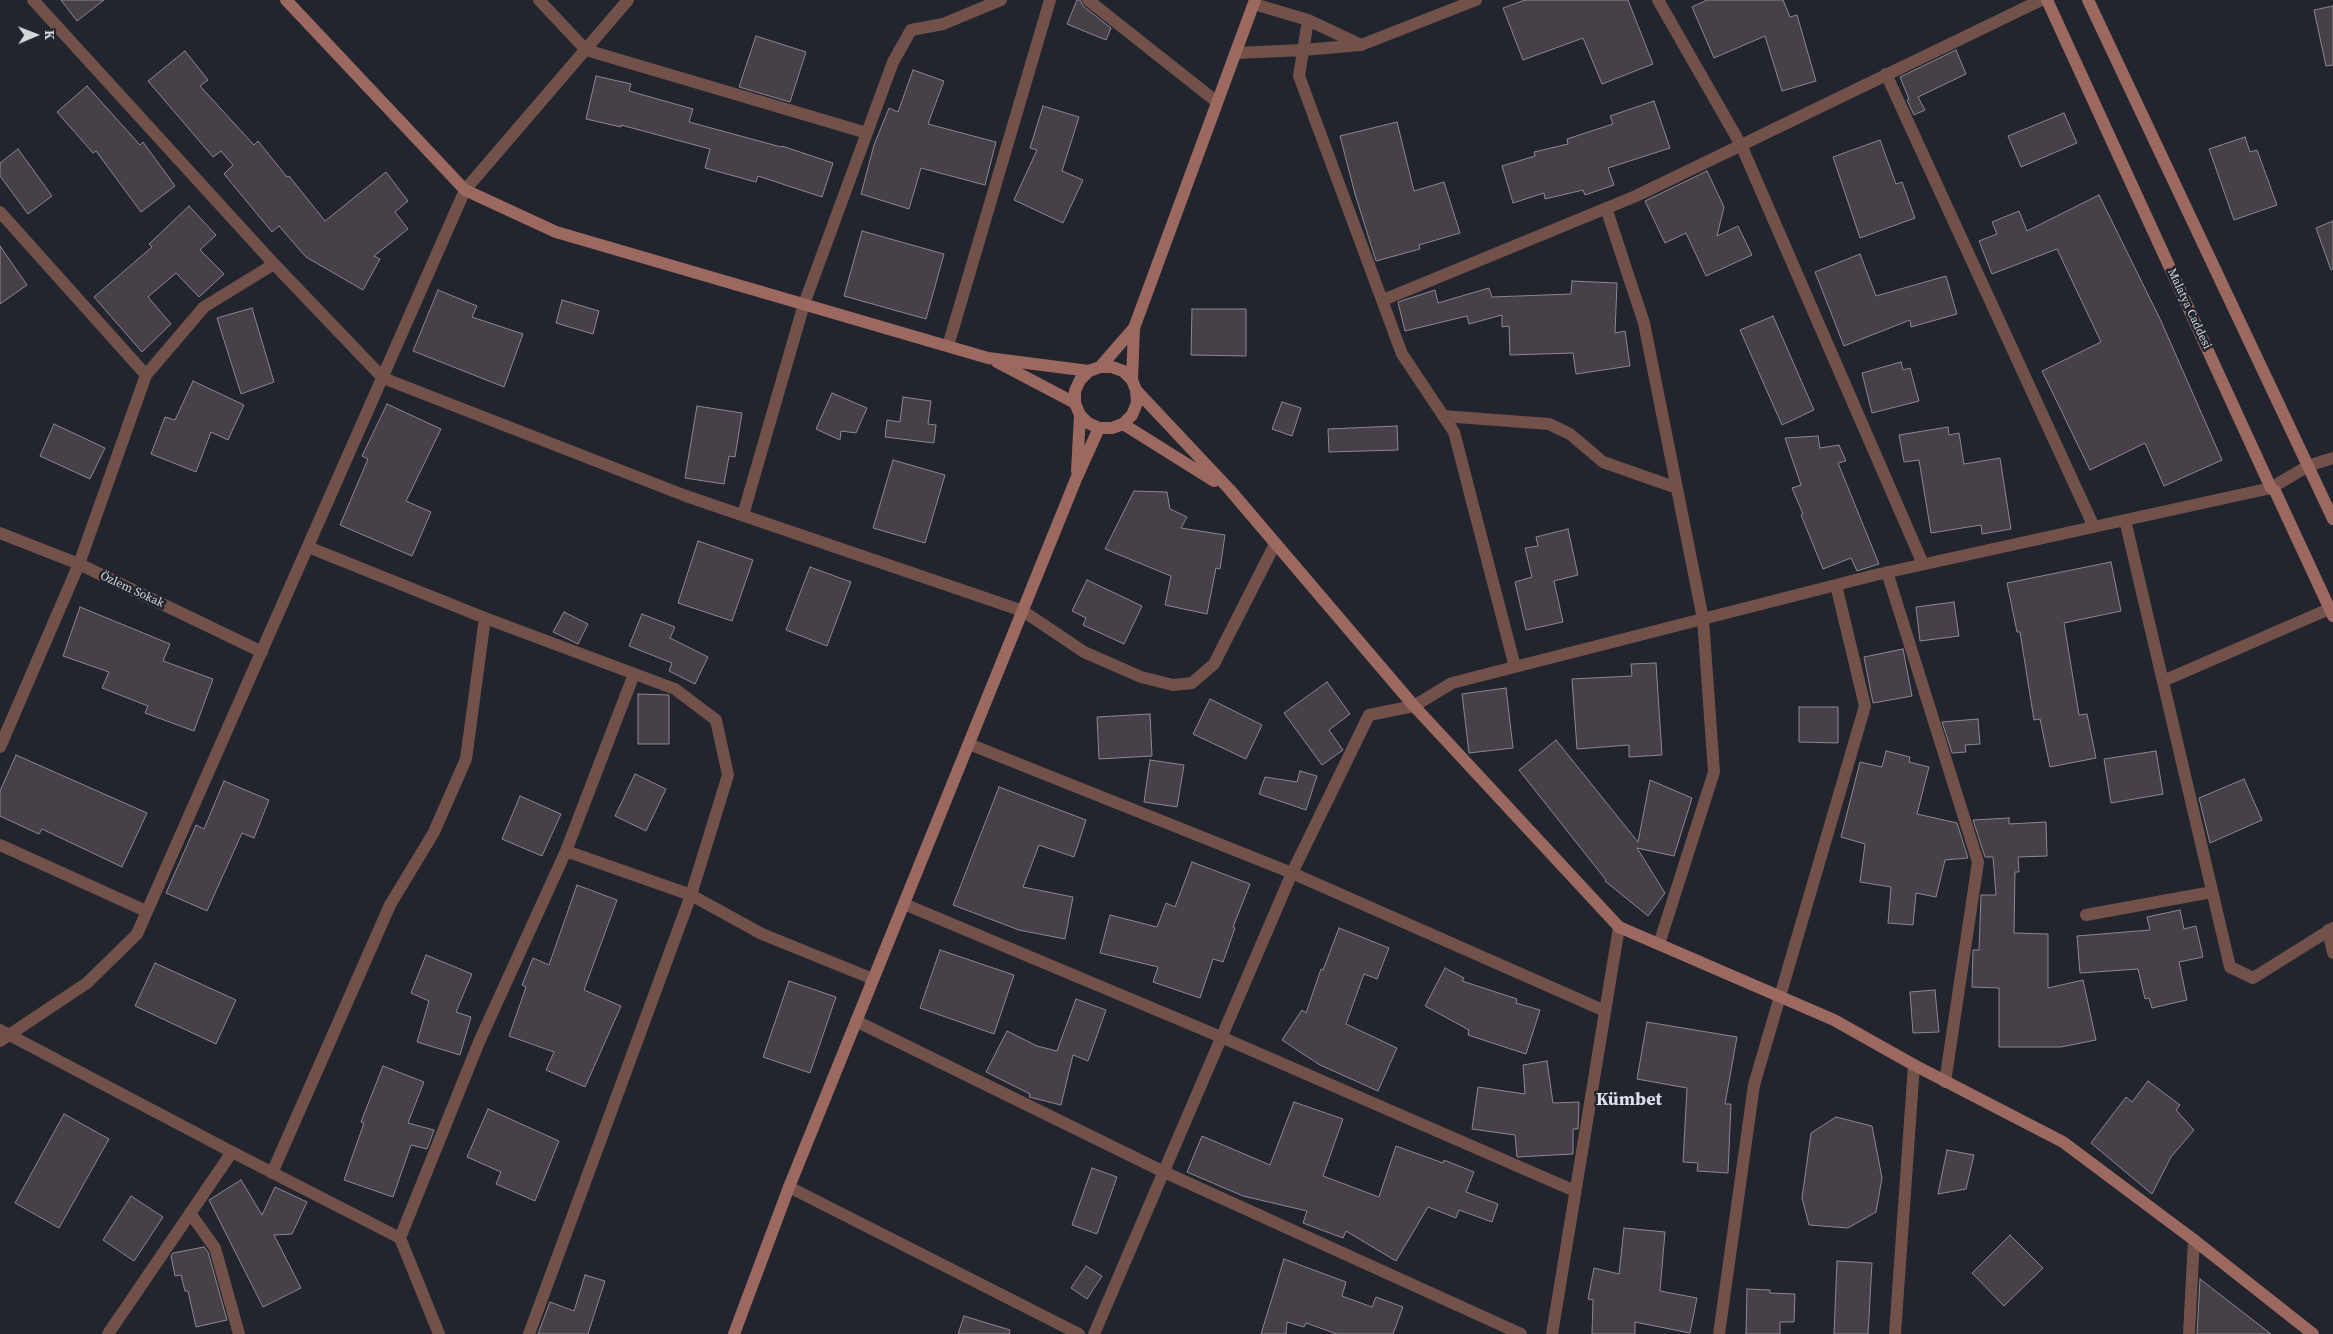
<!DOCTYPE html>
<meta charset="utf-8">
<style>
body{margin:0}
#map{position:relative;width:2333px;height:1334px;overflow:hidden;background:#22242e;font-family:"Source Serif 4",serif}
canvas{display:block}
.north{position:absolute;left:10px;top:10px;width:50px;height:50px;-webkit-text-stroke:4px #22242e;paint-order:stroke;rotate:89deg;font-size:14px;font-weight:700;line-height:20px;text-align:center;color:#d5d7dd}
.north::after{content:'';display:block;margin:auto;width:18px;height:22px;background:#d5d7dd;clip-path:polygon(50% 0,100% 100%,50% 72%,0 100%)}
</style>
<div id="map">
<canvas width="2333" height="1334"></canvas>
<div class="north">K</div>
</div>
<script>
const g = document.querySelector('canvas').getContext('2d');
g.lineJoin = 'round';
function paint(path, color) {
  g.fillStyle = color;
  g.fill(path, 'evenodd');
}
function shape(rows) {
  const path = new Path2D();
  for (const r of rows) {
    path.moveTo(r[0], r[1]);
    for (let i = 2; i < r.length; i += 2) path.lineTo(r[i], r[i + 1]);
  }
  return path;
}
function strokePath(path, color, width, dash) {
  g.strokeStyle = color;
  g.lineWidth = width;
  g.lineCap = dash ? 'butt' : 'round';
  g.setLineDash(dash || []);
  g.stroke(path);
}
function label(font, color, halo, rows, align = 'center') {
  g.font = font + ' "Source Serif 4",serif';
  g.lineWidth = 5;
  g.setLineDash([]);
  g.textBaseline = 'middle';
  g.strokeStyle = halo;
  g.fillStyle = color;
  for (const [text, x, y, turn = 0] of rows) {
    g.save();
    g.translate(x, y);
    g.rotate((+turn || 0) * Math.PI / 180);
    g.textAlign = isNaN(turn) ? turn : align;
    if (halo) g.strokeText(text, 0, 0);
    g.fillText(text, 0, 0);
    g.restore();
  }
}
const building = shape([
 [61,0,104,0,77,21,61,0],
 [1077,0,1080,0,1083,6,1111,28,1106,40,1067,24,1077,0],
 [1525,0,1628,0,1653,64,1602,84,1583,38,1523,60,1503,8,1525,0],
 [1707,0,1783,0,1790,17,1797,15,1816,81,1782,91,1765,36,1714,58,1692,7,1707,0],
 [2333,6,2333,65,2326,66,2314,10,2333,6],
 [756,36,806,52,790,102,739,87,756,36],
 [1956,50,1966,74,1918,97,1925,110,1914,115,1907,100,1909,99,1900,77,1956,50],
 [185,51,208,80,200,86,254,145,258,141,287,177,289,176,325,221,386,172,408,201,395,212,408,229,374,256,380,259,363,290,306,257,279,226,272,232,224,174,233,165,221,151,213,157,148,81,185,51],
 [913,70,944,81,928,124,996,142,985,185,921,168,909,209,861,194,874,145,889,108,898,112,913,70],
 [596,76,631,84,629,91,693,109,689,122,781,147,782,146,833,163,822,197,758,176,756,182,705,168,710,149,621,125,621,127,586,119,596,76],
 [87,86,140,145,143,142,175,186,141,212,96,151,93,153,57,112,87,86],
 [1654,101,1670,148,1608,168,1614,185,1585,195,1583,190,1545,199,1544,193,1513,203,1502,166,1535,156,1534,152,1568,144,1567,139,1613,124,1610,116,1654,101],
 [1043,106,1079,117,1062,171,1083,180,1063,223,1014,200,1037,150,1030,148,1043,106],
 [2064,113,2077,143,2021,167,2008,136,2064,113],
 [1397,122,1414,191,1444,182,1460,233,1419,245,1420,249,1376,261,1355,194,1340,136,1397,122],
 [2245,137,2250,152,2257,150,2277,205,2234,220,2209,149,2245,137],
 [1880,140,1896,184,1902,182,1915,218,1860,238,1833,157,1880,140],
 [18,149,52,196,28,214,0,176,0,163,18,149],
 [1707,171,1724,207,1717,236,1738,226,1752,255,1706,276,1686,233,1665,243,1645,201,1707,171],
 [2099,195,2161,321,2222,460,2164,486,2145,443,2090,470,2042,371,2101,342,2057,249,1992,274,1979,241,1997,234,1992,222,2019,211,2027,231,2099,195],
 [189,206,216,235,200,250,224,274,199,297,176,273,148,297,171,324,142,352,94,297,152,247,149,244,189,206],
 [2333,221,2333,269,2331,270,2316,228,2333,221],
 [862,231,944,254,926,319,844,296,862,231],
 [0,246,27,285,0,304,0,246],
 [1860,254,1876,296,1946,276,1957,314,1911,327,1910,320,1844,346,1815,272,1860,254],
 [1572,281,1617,283,1615,333,1625,331,1630,366,1576,374,1573,353,1510,355,1509,326,1502,327,1502,315,1469,324,1467,316,1405,331,1398,302,1435,290,1438,303,1489,288,1492,297,1571,294,1572,281],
 [438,290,477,306,472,317,523,334,504,387,413,351,438,290],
 [562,300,599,311,593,334,556,323,562,300],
 [252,308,274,382,241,394,217,318,252,308],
 [1192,309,1246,309,1246,356,1191,355,1192,309],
 [1773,316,1814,410,1782,425,1740,330,1773,316],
 [1901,362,1903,370,1910,368,1919,401,1872,413,1862,373,1901,362],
 [193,381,244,405,228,440,211,432,196,472,151,454,165,417,175,420,193,381],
 [832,393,867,408,856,433,841,431,840,440,816,429,832,393],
 [903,397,931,401,928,424,936,425,934,443,885,437,887,420,900,422,903,397],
 [1282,402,1301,408,1292,436,1272,429,1282,402],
 [387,404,441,429,406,501,431,512,412,556,340,525,368,459,362,456,387,404],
 [697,406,742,413,735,457,729,456,724,484,685,478,697,406],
 [54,424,105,448,90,479,40,456,54,424],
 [1397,426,1398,450,1329,452,1328,429,1397,426],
 [1948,427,1949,435,1959,433,1964,464,2000,458,2011,529,1982,534,1981,525,1931,533,1919,460,1904,462,1899,435,1948,427],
 [1818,436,1820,448,1839,445,1846,461,1838,463,1879,564,1857,571,1851,558,1823,569,1801,515,1803,514,1792,488,1801,485,1785,438,1818,436],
 [893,460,945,475,925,543,873,528,893,460],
 [1134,491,1167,492,1170,509,1187,517,1181,528,1225,535,1220,569,1216,568,1207,614,1165,605,1171,576,1105,549,1134,491],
 [1568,529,1578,575,1554,581,1563,622,1526,630,1515,582,1532,577,1525,548,1538,546,1536,537,1568,529],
 [698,541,753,560,732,621,678,603,698,541],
 [2111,562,2121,611,2064,623,2079,715,2087,714,2096,758,2050,767,2040,719,2034,720,2020,632,2017,632,2007,583,2111,562],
 [810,567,851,582,827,646,786,630,810,567],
 [1087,580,1142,606,1124,644,1083,625,1086,618,1072,611,1087,580],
 [1954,602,1959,636,1920,641,1916,607,1954,602],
 [80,607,170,644,163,661,213,679,194,731,145,713,148,706,102,688,109,672,63,656,80,607],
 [564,612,588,624,578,644,553,632,564,612],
 [642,614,675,627,670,638,708,657,695,684,669,671,672,663,629,646,642,614],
 [1903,649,1912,696,1873,703,1864,657,1903,649],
 [1656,663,1662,755,1629,757,1629,745,1577,749,1572,679,1632,676,1631,664,1656,663],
 [1327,682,1350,714,1329,730,1343,750,1322,765,1284,713,1327,682],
 [1506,688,1513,748,1469,753,1462,694,1506,688],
 [638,694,669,695,669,744,638,744,638,694],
 [1210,699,1262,725,1246,759,1193,734,1210,699],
 [1799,707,1838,707,1838,743,1799,742,1799,707],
 [1150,714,1152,756,1099,759,1097,717,1150,714],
 [1978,719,1980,744,1965,745,1966,752,1952,753,1942,722,1978,719],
 [1556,740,1638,842,1650,780,1692,798,1674,856,1637,848,1665,893,1648,916,1605,881,1606,880,1519,770,1556,740],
 [1886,751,1910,757,1909,762,1929,767,1917,814,1957,823,1968,858,1945,860,1936,897,1916,893,1913,925,1888,923,1891,887,1860,882,1865,844,1841,837,1860,762,1882,767,1886,751],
 [2156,751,2163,794,2111,803,2104,759,2156,751],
 [16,755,147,813,122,867,42,829,39,834,0,816,0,791,16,755],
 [1150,760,1184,765,1177,807,1144,802,1150,760],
 [1300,771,1317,776,1306,810,1259,794,1265,777,1297,782,1300,771],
 [635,774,666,789,646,831,615,816,635,774],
 [2244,779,2262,820,2210,843,2199,798,2244,779],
 [224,781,269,800,254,838,242,833,207,911,166,893,196,825,204,829,224,781],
 [999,787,1086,820,1074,857,1039,845,1023,887,1073,897,1065,939,1019,930,953,905,999,787],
 [520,796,561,814,542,856,502,839,520,796],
 [2009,818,2009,824,2046,822,2047,856,2018,857,2019,872,2015,872,2014,933,2048,934,2048,988,2083,980,2096,1040,2061,1047,1999,1047,1999,988,1972,987,1973,950,1979,950,1981,895,1996,895,1993,857,1985,857,1973,820,2009,818],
 [1192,862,1250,884,1233,927,1235,928,1223,962,1213,959,1200,998,1153,982,1158,967,1100,953,1110,915,1157,927,1166,903,1175,907,1192,862],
 [577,885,617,900,584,990,621,1006,585,1087,546,1070,554,1052,509,1036,526,987,522,985,533,958,549,965,577,885],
 [2180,910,2184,929,2196,926,2203,957,2179,962,2187,1000,2152,1008,2149,998,2145,999,2138,969,2080,973,2077,936,2150,930,2147,917,2180,910],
 [1339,928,1389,948,1377,979,1364,974,1346,1024,1397,1048,1378,1091,1320,1065,1282,1040,1302,1010,1306,1013,1321,969,1323,970,1339,928],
 [940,950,1014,975,994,1034,920,1008,940,950],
 [426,955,472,974,456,1012,471,1017,460,1055,417,1042,429,1001,411,993,426,955],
 [155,963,236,1000,216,1044,135,1006,155,963],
 [1445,968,1464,978,1462,981,1517,999,1516,1003,1540,1010,1526,1054,1468,1035,1469,1030,1425,1006,1445,968],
 [789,981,836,997,810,1073,763,1057,789,981],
 [1935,990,1939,1032,1913,1033,1910,992,1935,990],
 [1076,999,1106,1010,1088,1061,1073,1055,1061,1105,1029,1097,1030,1094,986,1072,1007,1031,1037,1046,1057,1051,1076,999],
 [1647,1022,1737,1037,1725,1104,1731,1104,1728,1173,1697,1171,1698,1163,1683,1162,1687,1088,1637,1079,1647,1022],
 [1547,1061,1553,1103,1579,1102,1578,1129,1573,1129,1573,1154,1517,1157,1515,1135,1472,1129,1478,1087,1525,1094,1523,1065,1547,1061],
 [383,1066,424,1082,408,1123,434,1130,427,1149,411,1145,393,1197,344,1180,364,1123,361,1122,383,1066],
 [2148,1081,2180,1105,2176,1110,2194,1130,2171,1157,2152,1194,2091,1143,2126,1097,2132,1102,2148,1081],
 [1294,1102,1343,1119,1323,1176,1379,1197,1396,1146,1443,1163,1444,1160,1474,1172,1466,1192,1498,1204,1492,1222,1459,1210,1456,1218,1428,1207,1396,1261,1346,1231,1343,1238,1303,1223,1307,1211,1243,1196,1187,1172,1202,1136,1270,1165,1294,1102],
 [488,1109,559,1141,535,1201,496,1184,501,1172,467,1157,488,1109],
 [64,1114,109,1139,59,1228,15,1203,64,1114],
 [1836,1117,1872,1126,1882,1178,1876,1212,1848,1228,1809,1225,1802,1198,1811,1133,1836,1117],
 [1947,1150,1974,1155,1966,1189,1938,1194,1947,1150],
 [1092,1168,1117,1177,1097,1234,1072,1225,1092,1168],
 [241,1180,262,1215,275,1187,307,1202,292,1234,274,1235,301,1288,263,1307,209,1200,241,1180],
 [131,1196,163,1217,134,1261,103,1240,131,1196],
 [1624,1228,1665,1232,1660,1291,1697,1298,1690,1333,1635,1322,1635,1334,1592,1334,1593,1300,1588,1299,1594,1268,1619,1274,1624,1228],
 [2010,1235,2043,1268,2004,1306,1972,1273,2010,1235],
 [204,1247,208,1252,227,1320,196,1327,188,1291,185,1291,181,1275,175,1276,171,1256,173,1253,204,1247],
 [1284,1259,1346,1282,1342,1296,1372,1307,1376,1297,1403,1307,1393,1334,1337,1334,1306,1323,1304,1327,1287,1322,1286,1334,1261,1334,1284,1259],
 [1837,1261,1872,1263,1868,1334,1834,1334,1837,1261],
 [1086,1266,1102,1276,1087,1299,1071,1288,1086,1266],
 [585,1275,605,1281,588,1334,538,1334,550,1302,574,1311,585,1275],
 [2200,1279,2271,1334,2197,1334,2200,1279],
 [1747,1289,1770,1290,1770,1293,1795,1294,1794,1322,1780,1322,1780,1334,1746,1334,1747,1289],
 [964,1316,1010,1330,1009,1334,958,1334,964,1316]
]);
const street = shape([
 [33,0,274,264,383,378,686,496,1023,611,1084,652,1141,677,1173,685,1192,683,1214,664,1275,544],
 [539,0,586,50,867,133],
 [1088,0,1217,102],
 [1658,0,1741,145,1923,564],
 [1254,4,1308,20,1361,45],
 [1308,20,1299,76,1402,354,1454,432,1515,667],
 [1236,53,1303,50,1361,45,1476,0],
 [1886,74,2094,527],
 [1606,208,1644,323,1703,619,1714,772,1659,944],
 [0,212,146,375],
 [1383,300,1636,196,2041,0],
 [948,346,1050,0],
 [1443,416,1549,424,1570,434,1603,462,1677,488],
 [743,515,804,304,893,62,911,30,943,24,1001,0],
 [2125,520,2230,967,2253,978,2333,928],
 [0,533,79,564,262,652],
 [308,547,485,618,675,689,716,720,728,775,691,895,529,1334],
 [1887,572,1978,862,1945,1082],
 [2163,681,2329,609],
 [969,744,1292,873,1605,1011],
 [0,747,79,564,146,375,204,307,274,264],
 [0,845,146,911],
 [566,851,691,895,762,934,873,979],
 [904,904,1221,1037,1575,1191],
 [2086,915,2212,892],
 [2328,930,2333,953],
 [856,1021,1164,1172,1521,1334],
 [0,1030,232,1152,400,1238,439,1334],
 [0,1041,87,983,137,934,465,190,628,0],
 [272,1173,390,905,434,832,466,759,485,618],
 [789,1187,1079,1334],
 [190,1213,215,1248,239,1334],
 [400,1238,479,1042,566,851,634,674],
 [108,1334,232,1152],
 [1094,1334,1292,873,1369,715,1414,706,1452,683,1875,575,2271,488,2308,466,2333,458],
 [1552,1334,1619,927],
 [1719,1334,1754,1085,1865,706,1836,585],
 [1895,1334,1914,1065],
 [2189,1334,2194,1240]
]);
const secondary = shape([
 [286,0,465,190,556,232,988,358,1089,371,1100,367,1112,367,1123,371,1132,380,1136,390,1137,403,1132,415,1123,424,1112,428,1099,428,1088,423,1080,415,1075,403,1075,391,1080,380,1089,371],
 [2047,0,2271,488,2275,491,2333,616],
 [2088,0,2333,519],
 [997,362,1075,403],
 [1100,367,1134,328],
 [1132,380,1134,328,1255,0],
 [1136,390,1230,490,1414,706,1619,927,1834,1020,1914,1065,2063,1142,2194,1240,2313,1334],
 [1123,424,1214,481],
 [1077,471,1080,415],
 [734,1334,789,1187,1076,479,1099,428]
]);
const streetNames = [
 ["Malatya Caddesi",2189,309,65],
 ["Özlem Sokak",132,590,25]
];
const districtNames = [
 ["Kümbet",1629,1100]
];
paint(building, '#474049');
strokePath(building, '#8e8690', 1);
strokePath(street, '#71514a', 12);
strokePath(secondary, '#9b695f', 12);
label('12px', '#d5d7dd', '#22242e', streetNames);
label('bold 18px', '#dde0ed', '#22242e', districtNames);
</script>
